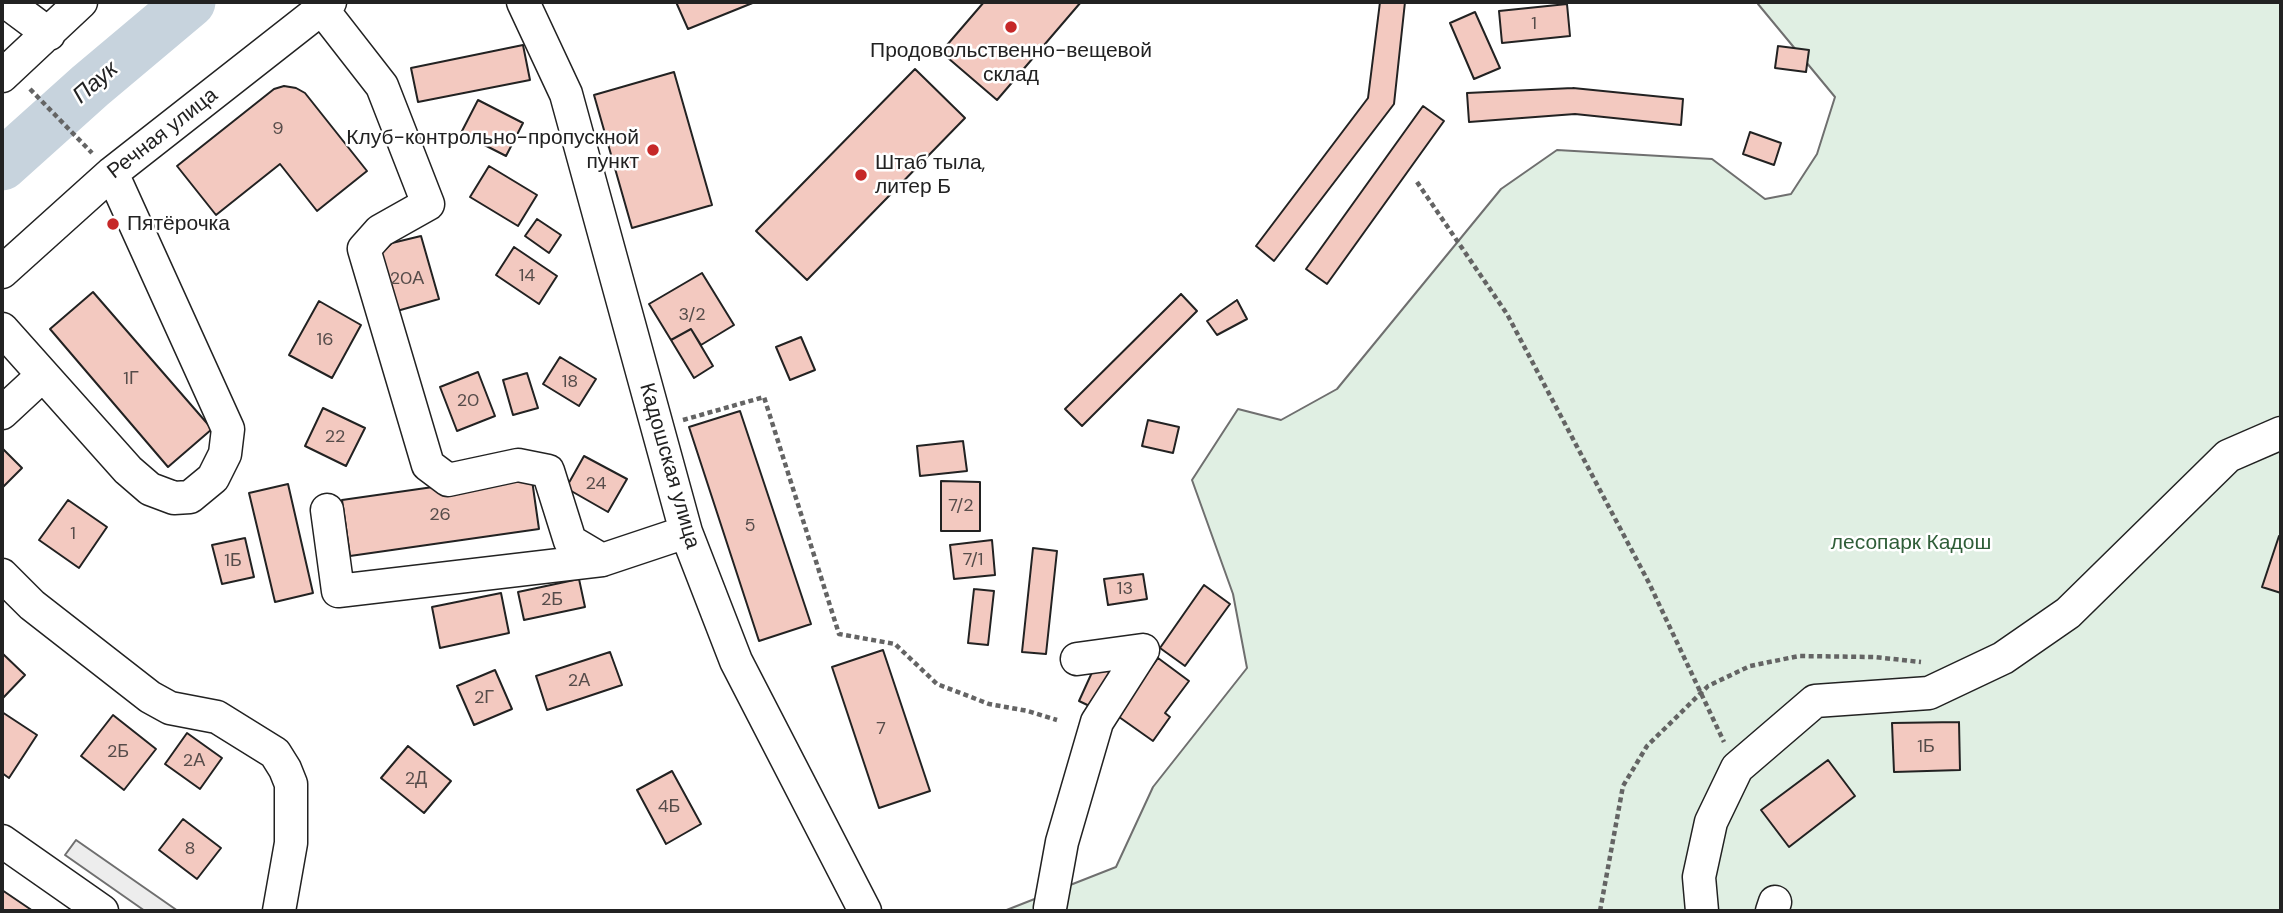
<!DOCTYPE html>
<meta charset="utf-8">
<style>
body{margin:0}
#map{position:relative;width:2283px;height:913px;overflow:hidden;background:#fff;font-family:"DM Sans",sans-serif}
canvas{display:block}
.frame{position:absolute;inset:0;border:4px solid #222;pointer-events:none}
</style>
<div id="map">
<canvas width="2283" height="913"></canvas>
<div class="frame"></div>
</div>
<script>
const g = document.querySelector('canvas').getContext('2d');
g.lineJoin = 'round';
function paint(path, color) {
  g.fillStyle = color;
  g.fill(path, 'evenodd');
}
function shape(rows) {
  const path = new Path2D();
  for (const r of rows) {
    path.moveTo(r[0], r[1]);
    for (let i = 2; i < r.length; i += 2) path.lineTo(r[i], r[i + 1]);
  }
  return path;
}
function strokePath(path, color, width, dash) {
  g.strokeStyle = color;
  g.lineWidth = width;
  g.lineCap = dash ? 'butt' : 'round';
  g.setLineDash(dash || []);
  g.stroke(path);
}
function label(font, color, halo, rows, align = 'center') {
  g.font = font + ' "DM Sans",sans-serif';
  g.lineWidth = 5;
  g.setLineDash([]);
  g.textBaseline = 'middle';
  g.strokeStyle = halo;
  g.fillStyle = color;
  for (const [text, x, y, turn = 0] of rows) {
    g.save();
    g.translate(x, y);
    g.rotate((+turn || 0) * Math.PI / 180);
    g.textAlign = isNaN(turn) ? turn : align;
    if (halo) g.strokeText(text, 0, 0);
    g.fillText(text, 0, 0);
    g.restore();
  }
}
const green = shape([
 [1759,2,2281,2,2281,911,1004,911,1116,867,1153,787,1247,668,1233,594,1192,480,1238,409,1281,420,1337,389,1501,189,1557,150,1712,159,1765,199,1791,194,1817,154,1835,97,1758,4,1759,2]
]);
const parking = shape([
 [76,840,178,911,145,911,65,855,76,840]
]);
const river = shape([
 [2,165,90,86,190,2]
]);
const building = shape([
 [676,2,755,2,688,29,676,2],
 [984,2,1081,2,997,100,941,52,984,2],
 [1380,2,1405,2,1394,104,1274,261,1256,246,1368,98,1380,2],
 [1567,4,1570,36,1502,43,1499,11,1567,4],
 [1475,12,1500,68,1474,79,1450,23,1475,12],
 [523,45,530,80,418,102,411,68,523,45],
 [1778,46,1809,50,1806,72,1775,68,1778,46],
 [915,69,965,118,807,280,756,231,915,69],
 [674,72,712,205,632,228,594,95,674,72],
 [284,86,296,88,305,93,367,171,317,211,280,164,216,215,177,166,274,89,284,86],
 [1573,88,1683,99,1681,125,1575,114,1469,122,1467,93,1573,88],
 [478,100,523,123,506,156,461,133,478,100],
 [1423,106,1444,121,1327,284,1306,269,1423,106],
 [1750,132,1781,143,1774,165,1743,154,1750,132],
 [489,166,537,195,518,226,470,197,489,166],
 [537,219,561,235,549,253,525,236,537,219],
 [421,236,439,299,390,313,375,259,392,243,421,236],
 [514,247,557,276,539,304,496,275,514,247],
 [702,273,734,325,701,345,691,329,671,340,649,304,702,273],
 [93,292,212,429,168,467,50,329,93,292],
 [1181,294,1197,311,1082,426,1065,409,1181,294],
 [1237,300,1247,319,1217,335,1207,321,1237,300],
 [319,301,361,325,332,378,289,355,319,301],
 [691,329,713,366,694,378,671,340,691,329],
 [801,337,815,370,790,380,776,347,801,337],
 [560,357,596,379,579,406,543,384,560,357],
 [478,372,495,416,457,431,440,387,478,372],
 [527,373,538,408,513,415,503,380,527,373],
 [323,408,365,428,346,466,305,446,323,408],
 [740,411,811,624,759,641,689,427,740,411],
 [1148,420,1179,427,1173,453,1142,446,1148,420],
 [963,441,967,471,920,476,917,446,963,441],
 [2,448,22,468,2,488,2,448],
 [584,456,627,479,608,512,566,488,584,456],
 [531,473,539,529,350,556,342,500,531,473],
 [941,481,980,482,980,531,941,531,941,481],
 [288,484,313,593,275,602,249,493,288,484],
 [68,500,107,527,79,568,39,540,68,500],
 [2279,536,2281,537,2281,593,2262,587,2279,536],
 [245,538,254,577,222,584,212,545,245,538],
 [992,540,995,575,954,579,950,545,992,540],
 [1033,548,1057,551,1046,654,1022,652,1033,548],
 [1143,574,1147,599,1108,605,1104,579,1143,574],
 [579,579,585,607,524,620,518,592,579,579],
 [1204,585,1230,604,1185,666,1160,648,1204,585],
 [974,589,994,591,988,645,968,643,974,589],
 [501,593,509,633,440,648,432,607,501,593],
 [883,650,930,791,879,808,832,667,883,650],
 [610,652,622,685,547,710,536,676,610,652],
 [2,653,25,675,2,699,2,653],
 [1099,657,1121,667,1100,711,1079,701,1099,657],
 [1158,658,1189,681,1165,713,1170,717,1153,741,1112,712,1134,691,1158,658],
 [495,670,512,709,474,725,457,686,495,670],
 [2,712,37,735,9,778,2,773,2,712],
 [113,715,156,749,124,790,81,756,113,715],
 [1959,722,1960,770,1894,772,1892,723,1959,722],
 [187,733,222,758,200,789,165,764,187,733],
 [408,746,451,781,424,813,381,778,408,746],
 [1828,760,1855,796,1789,847,1761,810,1828,760],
 [672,771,701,824,666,844,637,790,672,771],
 [183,819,221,848,197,879,159,850,183,819],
 [2,890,33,911,2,911,2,890]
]);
const path = shape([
 [30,89,92,153],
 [1417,182,1507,314,1649,583,1724,742],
 [683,420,764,397,839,634,895,644,937,684,989,704,1028,711,1057,720],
 [1600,911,1623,786,1647,746,1708,686,1750,666,1799,656,1874,657,1921,662]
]);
const minor = shape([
 [6,2,49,34],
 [523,2,566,94,686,532,736,661,865,911],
 [322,9,382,86,428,204,380,231,364,249,428,465,448,480,518,465,548,471,570,541,602,560,686,532],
 [2,76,81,2],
 [2,272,112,173,330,2],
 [2,329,128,470,150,489,174,498,190,497,213,478,225,454,228,429,112,173],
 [2,413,43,375],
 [327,510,338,591,602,560],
 [2,575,32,605,150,697,170,708,217,717,275,753,285,769,291,784,291,843,279,911],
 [2,841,102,911],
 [1050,908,1062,842,1097,722,1143,650,1077,659],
 [1702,911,1699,877,1711,822,1737,768,1815,701,1929,693,2003,658,2068,613,2228,456,2281,433],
 [1772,911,1775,902]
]);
const markers = [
 [1011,27,7,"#c62828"],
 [653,150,7,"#c62828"],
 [861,175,7,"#c62828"],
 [113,224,7,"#c62828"]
];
const numberNames = [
 ["1",1534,24],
 ["9",278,129],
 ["14",527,276],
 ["20А",407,279],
 ["3/2",692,315],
 ["16",325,340],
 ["1Г",131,379],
 ["18",570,382],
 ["20",468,401],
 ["22",335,437],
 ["24",596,484],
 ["7/2",961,506],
 ["26",440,515],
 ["5",750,526],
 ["1",73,534],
 ["7/1",973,560],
 ["1Б",233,561],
 ["13",1125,589],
 ["2Б",552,600],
 ["2А",579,681],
 ["2Г",484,698],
 ["7",881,729],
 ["1Б",1926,747],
 ["2Б",118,752],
 ["2А",194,761],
 ["2Д",416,779],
 ["4Б",669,807],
 ["8",190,849]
];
const poiNames = [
 ["Продовольственно-вещевой",1011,51,"center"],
 ["склад",1011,75,"center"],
 ["Клуб-контрольно-пропускной",639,138,"right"],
 ["пункт",639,162,"right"],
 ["Штаб тыла,",875,163],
 ["литер Б",875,187],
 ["Пятёрочка",127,224]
];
const streetNames = [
 ["Речная улица",163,134,-38],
 ["Кадошская улица",669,466,74]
];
const parkNames = [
 ["лесопарк Кадош",1911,543]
];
const waterNames = [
 ["Паук",96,83,-41]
];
paint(green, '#e0efe3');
strokePath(green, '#6f6f6f', 2);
paint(parking, '#ededed');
strokePath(parking, '#6f6f6f', 2);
strokePath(river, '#c7d3dd', 51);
paint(building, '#f3c9c0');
strokePath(building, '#222', 2);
strokePath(minor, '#222', 35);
strokePath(path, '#646464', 4.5, [5, 3.5]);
strokePath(minor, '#fff', 32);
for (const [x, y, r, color] of markers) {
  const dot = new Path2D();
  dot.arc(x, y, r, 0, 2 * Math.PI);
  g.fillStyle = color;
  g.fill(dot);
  strokePath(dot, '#fff', 2.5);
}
label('18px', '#564c4a', null, numberNames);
label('21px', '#222', '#fff', poiNames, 'left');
label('21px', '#222', '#fff', streetNames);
label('21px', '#2f5e38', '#fff', parkNames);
label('italic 23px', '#222', '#fff', waterNames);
</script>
